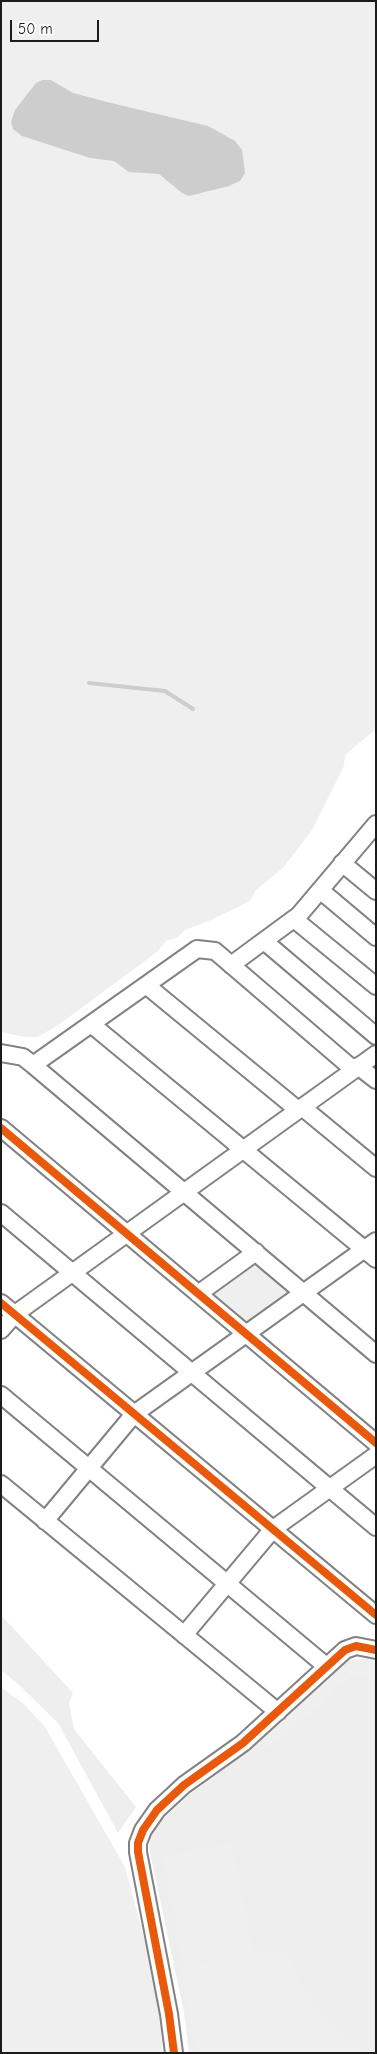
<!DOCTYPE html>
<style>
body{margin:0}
#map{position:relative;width:377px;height:2054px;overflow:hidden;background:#fff;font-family:"Comic Neue",sans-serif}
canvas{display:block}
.frame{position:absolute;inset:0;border:2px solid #1c1c1c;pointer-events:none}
.scale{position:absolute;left:10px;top:20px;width:89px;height:22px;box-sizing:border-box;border:2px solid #1c1c1c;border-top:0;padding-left:6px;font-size:15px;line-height:18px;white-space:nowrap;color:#1c1c1c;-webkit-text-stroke:4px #fff;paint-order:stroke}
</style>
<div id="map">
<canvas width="377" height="2054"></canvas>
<div class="frame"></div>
<div class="scale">50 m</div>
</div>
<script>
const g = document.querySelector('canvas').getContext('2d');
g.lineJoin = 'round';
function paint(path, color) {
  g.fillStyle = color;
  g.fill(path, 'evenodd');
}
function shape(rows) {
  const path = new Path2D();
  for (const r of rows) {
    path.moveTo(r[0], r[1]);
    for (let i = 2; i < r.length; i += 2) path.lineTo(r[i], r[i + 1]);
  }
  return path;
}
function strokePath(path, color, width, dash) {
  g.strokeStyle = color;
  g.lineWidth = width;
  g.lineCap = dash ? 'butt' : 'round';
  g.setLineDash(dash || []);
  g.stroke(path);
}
const built = shape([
 [1,1615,73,1693,69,1703,74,1729,136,1807,118,1833,58,1723,18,1684,1,1670],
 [352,1674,370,1676,376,1681,376,2053,189,2053,184,2013,149,1848,150,1836,162,1820,185,1798,227,1767,266,1746,320,1704,338,1684]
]);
const green = shape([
 [1,1,376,1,376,729,345,755,344,766,312,830,283,868,256,890,250,901,211,920,185,930,178,937,166,941,157,952,61,1023,38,1037,25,1037,1,1032],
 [254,1263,259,1264,292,1292,249,1325,244,1325,210,1296,210,1293],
 [367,1659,376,1661,376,1681,370,1676,352,1674,338,1684,320,1704,266,1746,234,1765,227,1767,224,1764,346,1660],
 [1,1687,24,1704,45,1727,125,1867,151,1964,161,2026,162,2053,1,2053],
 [232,1843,254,1952,182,1964,162,1856],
 [285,1948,303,1986,323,2014,350,2038,372,2053,197,2053,180,1968]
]);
const water = shape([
 [42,80,51,80,73,93,111,103,208,126,235,141,242,150,245,173,240,181,229,186,189,196,182,193,159,174,129,172,114,161,90,158,22,136,13,129,11,122,15,110,36,83]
]);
const stream = shape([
 [89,683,165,691,193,709]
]);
const minor = shape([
 [342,863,376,891],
 [320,890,376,937],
 [294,919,376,986],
 [264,941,376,1036],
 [231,965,299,915,376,824],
 [146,985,298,1110],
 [91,1024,376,1259],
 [1,1053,23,1057,33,1065,376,1354],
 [33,1065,197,949,215,951,354,1070],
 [358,1066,376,1080],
 [302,1107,376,1168],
 [1,1128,376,1443],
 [1,1213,376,1527],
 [198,1294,256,1252],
 [1,1303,376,1615],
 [1,1330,15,1314,376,1054],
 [1,1395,326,1666],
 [1,1484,278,1712],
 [45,1521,134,1414,376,1241],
 [184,1635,273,1529,376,1455],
 [174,2053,169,2014,138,1852,138,1843,143,1830,157,1810,184,1785,243,1743,345,1650,356,1646,376,1650]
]);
const cycleway = shape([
 [1,1128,376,1443],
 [1,1303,376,1615],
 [174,2053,169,2014,138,1852,138,1843,143,1830,157,1810,184,1785,243,1743,345,1650,356,1646,376,1650]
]);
paint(built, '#eee');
paint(green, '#efefef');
paint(water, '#cdcdcd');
strokePath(stream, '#cdcdcd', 4);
strokePath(minor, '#828282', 20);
strokePath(minor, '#fff', 16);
strokePath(cycleway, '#e8590c', 8);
</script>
